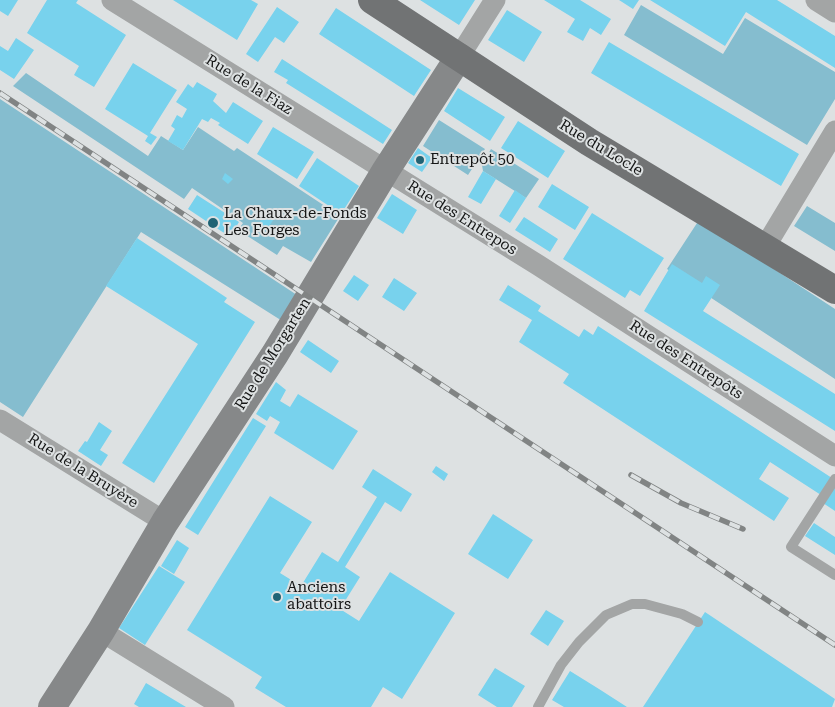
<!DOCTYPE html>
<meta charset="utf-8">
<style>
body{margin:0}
canvas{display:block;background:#dde1e2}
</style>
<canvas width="835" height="707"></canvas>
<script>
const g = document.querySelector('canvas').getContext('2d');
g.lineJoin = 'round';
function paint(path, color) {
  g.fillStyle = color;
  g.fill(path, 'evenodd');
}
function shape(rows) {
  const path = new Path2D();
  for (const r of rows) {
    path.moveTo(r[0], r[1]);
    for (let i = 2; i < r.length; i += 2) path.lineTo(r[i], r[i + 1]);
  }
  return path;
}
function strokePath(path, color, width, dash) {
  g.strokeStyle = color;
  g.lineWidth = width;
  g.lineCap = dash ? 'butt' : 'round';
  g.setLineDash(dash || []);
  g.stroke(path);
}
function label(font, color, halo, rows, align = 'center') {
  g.font = font + ' "Roboto Serif",serif';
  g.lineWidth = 4;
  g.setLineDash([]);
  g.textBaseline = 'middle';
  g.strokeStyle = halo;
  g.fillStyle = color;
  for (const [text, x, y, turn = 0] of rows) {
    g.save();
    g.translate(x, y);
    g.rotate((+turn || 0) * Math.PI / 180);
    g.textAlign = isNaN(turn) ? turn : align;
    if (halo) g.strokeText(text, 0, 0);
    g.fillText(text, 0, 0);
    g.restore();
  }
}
const green = shape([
 [641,5,723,54,745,18,835,72,835,99,807,145,624,35],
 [26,73,148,156,161,136,183,150,198,127,234,151,237,148,340,216,311,262,283,246,277,255,238,230,243,223,192,188,184,199,13,86],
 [0,99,303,299,287,324,141,232,23,417,0,402],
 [439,120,485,149,468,175,423,146],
 [491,149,539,179,526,198,483,171,482,165],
 [807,206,835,223,835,251,794,226],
 [699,220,835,309,835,379,667,269]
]);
const building = shape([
 [0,0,18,0,8,16,0,11],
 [47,0,78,0,76,3,126,35,94,87,74,75,79,66,27,33],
 [173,0,251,0,258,4,237,40],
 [420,0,475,0,459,25],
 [544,0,580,0,611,19,601,35,590,28,583,41,567,32,575,19],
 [619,0,639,0,633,9],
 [650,0,777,0,835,36,835,68,746,12,725,46],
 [277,7,299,22,284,43,275,37,258,62,246,54],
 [336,8,431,70,414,96,319,34],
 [507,10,542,32,524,62,488,40],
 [16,38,34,50,14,79,0,70,0,46,8,51],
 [609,42,799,154,781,186,591,73],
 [282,59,392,130,383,144,286,83,288,80,274,72],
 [133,63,177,90,150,133,157,137,151,145,145,141,148,136,105,109],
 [197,82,217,94,213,101,226,113,233,102,263,121,248,144,218,125,220,123,211,118,208,122,202,119,183,150,168,141,175,129,171,126,177,115,182,118,187,109,176,102,188,84,193,88],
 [458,88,505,117,490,141,444,111],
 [518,121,565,151,548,178,501,148],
 [273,127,314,152,297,179,257,154],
 [418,148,432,158,422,172,408,163],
 [317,158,359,186,341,214,299,186],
 [483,171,496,179,481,204,468,197],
 [225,173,233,179,228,184,222,179],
 [552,184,589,207,575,230,538,207],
 [515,190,526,198,510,223,499,216],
 [392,194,417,210,403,234,377,218],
 [197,195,239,222,230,237,188,209],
 [266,213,274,219,267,229,259,223],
 [592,213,664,258,640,296,630,290,625,298,563,259],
 [524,217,558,239,550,252,515,230],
 [137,238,227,298,224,302,255,322,154,483,122,463,198,344,106,286],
 [672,264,702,283,706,276,720,285,703,311,835,394,835,431,644,311],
 [354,275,369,285,358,301,343,291],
 [394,278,417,293,404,311,382,297],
 [508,285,541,306,538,311,579,337,584,329,593,335,598,326,832,478,821,495,770,462,759,479,789,498,774,521,563,383,569,374,519,342,532,320,499,300],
 [308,340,339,361,331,373,300,352],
 [276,382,286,390,280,401,290,407,298,394,358,431,333,470,274,433,280,422,270,416,267,421,256,414],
 [253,418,266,426,198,535,185,527],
 [99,422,112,431,100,450,108,455,101,466,78,451,85,441,87,442],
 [436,466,448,474,444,481,432,472],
 [373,469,412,494,401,512,385,502,345,567,360,577,340,609,359,621,390,572,455,613,402,699,383,687,371,707,286,707,255,688,262,677,187,630,270,496,312,522,280,573,301,586,322,552,338,562,377,497,362,487],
 [835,483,835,511,823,503],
 [493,514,533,540,508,579,468,554],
 [814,523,835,537,835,555,805,536],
 [177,540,189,548,174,574,161,566],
 [159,566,185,582,145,645,119,628],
 [546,610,564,621,548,646,530,634],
 [705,612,835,699,832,707,643,707],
 [495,668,525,686,512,707,497,707,478,695],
 [570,671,599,689,627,707,564,707,552,700],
 [146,683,186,707,139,707,134,704]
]);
const lane = shape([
 [835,479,791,547,835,575],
 [538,707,561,665,579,642,606,615,632,604,645,604,682,614,698,622]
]);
const street = shape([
 [112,0,538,265,835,456],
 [816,0,835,12],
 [459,57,495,0],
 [765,247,835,131],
 [0,420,165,522],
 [101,631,224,707]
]);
const secondary = shape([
 [52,707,101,631,165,522,275,354,386,170,459,57]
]);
const primary = shape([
 [372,0,589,142,835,290]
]);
const rail = shape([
 [0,93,835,645],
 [631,475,681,503,743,529]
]);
const markers = [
 [420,160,5,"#1f6375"],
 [213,223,6,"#1f6375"],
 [277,597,5,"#1f6375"]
];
const streetNames = [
 ["Rue de la Fiaz",249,85,32],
 ["Rue du Locle",601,148,31],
 ["Rue des Entrepos",462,218,32],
 ["Rue de Morgarten",273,354,-58],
 ["Rue des Entrepôts",686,360,33],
 ["Rue de la Bruyère",83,471,32]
];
const poiNames = [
 ["Entrepôt 50",430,160],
 ["La Chaux-de-Fonds",224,214],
 ["Les Forges",224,231],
 ["Anciens",287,588],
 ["abattoirs",287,605]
];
paint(green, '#85bdcf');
paint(building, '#78d2ed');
strokePath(lane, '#a3a5a5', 10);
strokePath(street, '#a3a5a5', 21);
strokePath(secondary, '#868889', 28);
strokePath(primary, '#717374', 28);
strokePath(rail, '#818484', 5.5);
strokePath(rail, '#dde1e2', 4, [11]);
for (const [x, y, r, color] of markers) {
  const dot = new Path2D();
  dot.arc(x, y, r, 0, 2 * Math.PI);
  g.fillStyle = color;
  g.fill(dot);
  strokePath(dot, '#dde1e2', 2);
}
label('15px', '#151616', '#dde1e2', streetNames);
label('15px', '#151616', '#dde1e2', poiNames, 'left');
</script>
